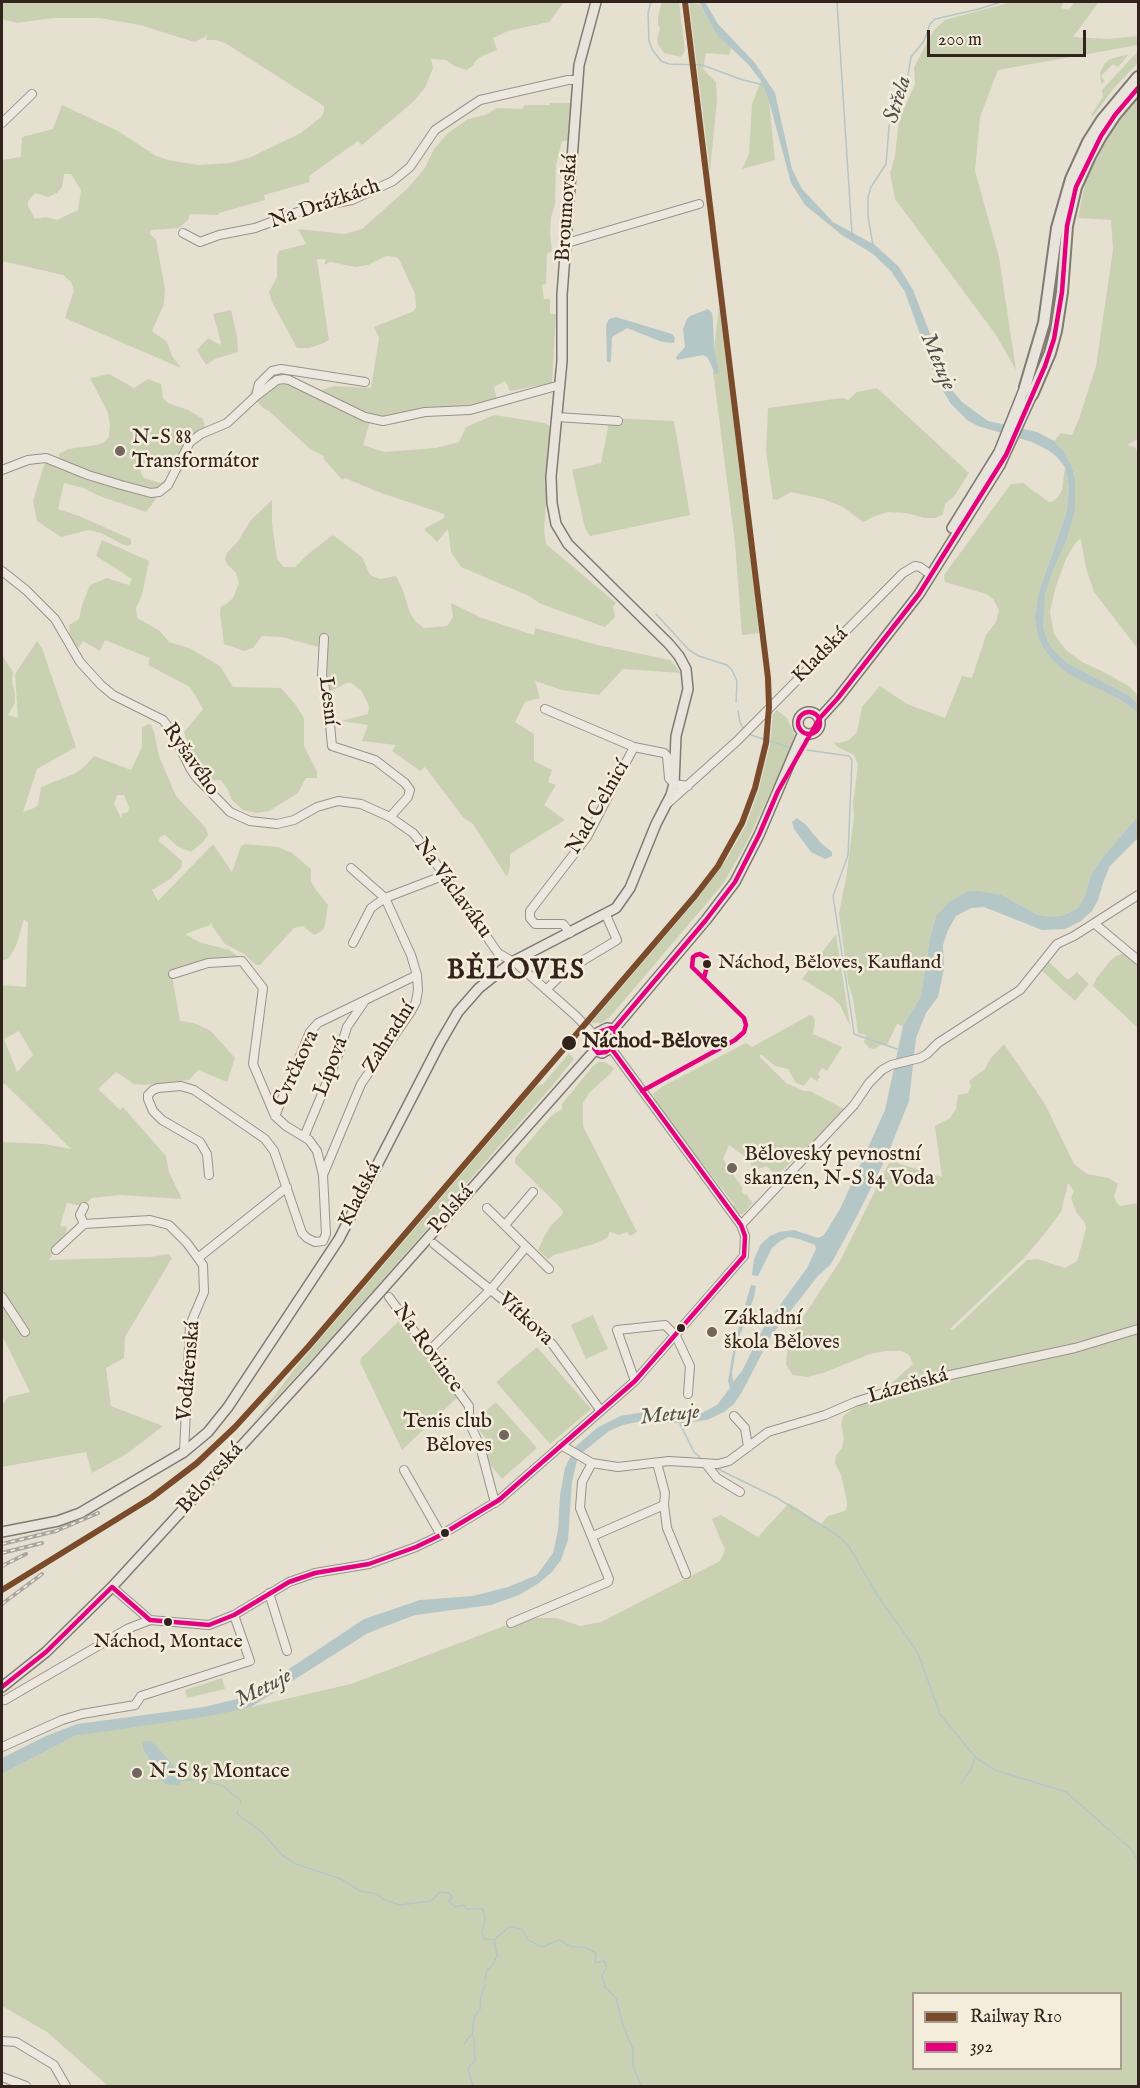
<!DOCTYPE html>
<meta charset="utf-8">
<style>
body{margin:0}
#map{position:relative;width:1140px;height:2088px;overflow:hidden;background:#e6e0d1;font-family:"IM FELL English",serif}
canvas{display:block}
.frame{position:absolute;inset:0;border:3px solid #32231d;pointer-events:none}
.legend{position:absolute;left:912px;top:1992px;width:210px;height:78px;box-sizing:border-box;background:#f5eddb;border:2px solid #a79c8f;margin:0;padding:8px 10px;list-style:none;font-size:18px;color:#32231d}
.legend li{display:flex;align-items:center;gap:12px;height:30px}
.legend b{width:30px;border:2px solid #a79c8f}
.scale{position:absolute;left:927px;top:30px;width:159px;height:27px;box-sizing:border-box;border:3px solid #32231d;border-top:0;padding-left:8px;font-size:18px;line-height:21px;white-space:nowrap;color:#32231d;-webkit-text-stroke:4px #f5eddb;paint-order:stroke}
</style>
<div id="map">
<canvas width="1140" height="2088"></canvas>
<div class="frame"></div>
<ul class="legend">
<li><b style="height:8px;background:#7a4b2a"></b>Railway R10</li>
<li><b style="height:8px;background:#e5007d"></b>392</li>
</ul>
<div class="scale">200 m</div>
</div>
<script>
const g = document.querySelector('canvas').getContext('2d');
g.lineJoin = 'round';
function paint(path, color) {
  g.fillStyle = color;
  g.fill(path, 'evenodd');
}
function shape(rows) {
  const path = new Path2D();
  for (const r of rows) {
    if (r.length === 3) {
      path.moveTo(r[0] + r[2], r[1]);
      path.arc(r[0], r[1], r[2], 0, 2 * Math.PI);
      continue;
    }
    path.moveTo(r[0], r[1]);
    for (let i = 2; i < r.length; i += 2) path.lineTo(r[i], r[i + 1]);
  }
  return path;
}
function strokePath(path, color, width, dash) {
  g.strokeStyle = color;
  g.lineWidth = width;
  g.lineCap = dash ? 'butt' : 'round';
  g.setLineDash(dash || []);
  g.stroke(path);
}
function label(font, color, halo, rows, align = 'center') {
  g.font = font + ' "IM FELL English",serif';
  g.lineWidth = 5;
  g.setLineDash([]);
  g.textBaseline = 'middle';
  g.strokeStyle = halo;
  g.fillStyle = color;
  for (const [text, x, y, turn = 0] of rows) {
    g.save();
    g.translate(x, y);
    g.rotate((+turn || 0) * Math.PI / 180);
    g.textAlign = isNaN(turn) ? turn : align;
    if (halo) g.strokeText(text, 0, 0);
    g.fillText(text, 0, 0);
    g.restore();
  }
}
const green = shape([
 [2,2,564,2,549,22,508,31,493,38,497,50,480,57,474,63,474,65,467,70,454,66,446,60,431,59,433,68,425,88,412,103,362,145,358,141,309,176,310,182,264,195,265,200,219,213,219,215,190,214,188,220,179,228,151,230,150,234,156,240,165,289,164,304,152,331,167,342,172,356,181,368,65,318,74,290,71,282,63,275,2,261,2,160,21,157,22,137,53,129,62,105,118,131,156,156,168,160,198,165,230,163,251,157,301,133,321,117,324,112,324,106,225,43,216,40,206,40,207,34,205,37,194,42,140,25,100,18,53,18,17,23,2,19],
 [64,174,71,174,81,190,78,210,57,220,46,217,35,219,28,206,28,201,35,193,48,197,57,193,62,187],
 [662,2,679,2,685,51,681,57,664,53,658,44,657,39,660,29,658,24,658,16],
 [689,2,700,5,712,27,731,48,729,55,706,53,703,69,716,82,717,101,710,171],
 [1012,2,1064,2,1061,8,1068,10,1075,2,1099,2,1073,37,1107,39,1138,36,1138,45,998,70,980,117,975,171,999,257,1016,370,996,335,895,199,890,173,895,156,899,120,915,84,914,67,934,30,945,20],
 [1137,52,1138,53,1138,63,1114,88,1093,116,1091,115,1103,97,1102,90],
 [1129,54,1118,67,1113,64,1101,76,1105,81,1101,84,1100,73,1105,63,1110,59],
 [761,81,769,101,775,160,742,169,749,154,752,104],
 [1138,94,1138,439,1127,445,1135,447,1138,453,1138,649,1094,592,1086,568,1081,540,1079,539,1074,545,1066,559,1056,586,1050,611,1054,634,1066,650,1082,662,1102,671,1130,687,1138,696,1138,704,1130,696,1069,664,1057,654,1048,642,1043,627,1043,611,1045,594,1075,479,1072,467,1063,450,1054,441,1061,433,1072,435,1079,419,1096,366,1113,250,1111,220,1078,218,1086,179,1108,136,1128,105],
 [550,103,572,103,569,141,562,141,556,165,555,205,551,217,550,233,552,251,547,254,546,284,542,285,544,299,550,299,550,314,556,314,552,383,510,391,505,381,494,387,498,403,370,422,363,445,384,452,436,448,459,442,466,427,494,415,545,423,552,427,544,530,546,544,616,603,613,607,615,617,605,627,541,604,529,596,461,567,451,552,448,529,437,542,424,529,444,518,444,514,381,493,345,478,342,480,323,458,324,456,310,449,269,411,263,408,250,393,258,379,269,371,298,380,322,390,334,386,371,388,379,338,374,327,414,311,416,307,415,294,399,259,396,257,386,256,368,265,356,267,330,262,324,265,326,259,317,259,329,340,324,343,309,348,297,348,272,302,269,292,277,277,277,256,279,251,306,244,298,229,345,234,362,229,408,188,425,168,434,149,448,133,468,119,485,115,497,108,522,109,525,105,550,105],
 [719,307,760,633,742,635,735,543,713,371,718,372,714,349],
 [231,310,237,336,238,352,215,359,206,365,197,350,208,338,220,345,221,342,213,314],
 [109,374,134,388,148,379,161,384,163,398,168,403,188,410,203,419,205,427,187,442,175,465,161,459,144,463,141,468,141,473,144,478,160,483,165,480,168,481,155,491,115,482,59,459,59,454,68,449,96,445,103,443,109,437,110,425,108,413,90,378],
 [877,388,969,473,955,495,945,504,943,514,936,518,925,518,906,513,888,512,875,516,863,522,843,507,823,499,791,492,777,500,773,499,766,451,768,408,842,398,848,400,857,392],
 [610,418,674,421,690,515,590,536,585,528,572,470,601,463],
 [52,461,107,485,155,497,156,499,146,512,102,497,83,488,64,483,58,509,79,516,131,539,131,544,128,546,122,544,101,533,89,530,61,537,37,521,33,501,43,468,45,464],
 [1065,467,1069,486,1067,511,1039,592,1044,649,1053,661,1070,674,1117,698,1135,710,1138,716,1138,816,1102,858,1091,875,1085,896,1078,908,1064,915,1052,917,1038,915,1002,895,936,916,930,937,921,996,903,1026,897,1024,887,1045,882,1044,874,1049,869,1048,864,1042,866,1035,858,1033,853,999,848,982,839,913,846,878,854,817,853,803,858,765,854,755,836,746,834,742,839,743,849,740,857,732,862,707,880,686,907,704,945,718,962,676,972,678,986,635,996,622,999,610,993,599,986,594,945,582,944,575,1011,484,1023,483,1049,502,1052,502,1058,497,1062,490],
 [272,500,272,523,277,559,284,567,295,567,308,554,333,535,362,557,370,575,380,579,396,576,402,588,410,613,416,622,424,628,447,626,453,617,451,603,482,618,534,635,535,628,598,645,670,660,681,673,623,669,599,695,562,690,535,681,540,698,525,702,515,722,534,734,534,761,552,770,548,782,556,785,544,805,565,820,510,854,510,867,507,877,473,824,463,817,425,767,420,771,392,751,396,745,362,741,368,725,341,721,368,714,369,706,361,690,351,683,346,683,330,692,324,668,322,648,282,637,262,636,253,648,244,651,224,644,220,613,221,606,225,605,233,598,239,583,236,573,227,564,225,559,227,553,238,541,251,520],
 [102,540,149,561,142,595,136,608,137,617,139,619,160,631,169,642,189,648,220,666,233,687,281,688,295,704,304,718,304,746,317,772,317,778,306,778,298,793,269,811,256,813,243,810,231,799,228,790,221,780,209,780,193,760,184,732,203,709,190,687,148,665,150,658,105,640,100,651,83,641,76,651,70,640,69,625,79,619,82,605,90,585,107,578,129,585,132,579,96,556],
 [37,641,42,648,76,747,37,769,23,812,34,808,38,805,41,787,74,774,86,765,94,756,131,770,142,747,142,728,148,724,151,725,154,732,159,756,176,796,206,828,208,835,203,842,191,852,177,846,165,835,160,837,159,841,182,861,182,864,181,868,170,879,152,890,158,901,213,844,232,872,241,846,245,844,278,847,292,853,311,869,311,881,314,887,328,905,325,925,323,930,314,935,303,926,294,928,260,965,256,965,244,954,225,944,212,926,211,921,210,925,185,934,199,942,229,950,241,958,219,957,171,970,180,1021,194,1023,211,1031,235,1058,227,1082,198,1070,189,1080,146,1085,134,1084,116,1072,98,1089,120,1110,123,1107,166,1156,169,1172,182,1199,120,1195,92,1198,83,1206,67,1203,60,1226,67,1227,66,1234,49,1260,150,1257,168,1254,172,1258,125,1337,124,1358,106,1368,111,1406,163,1426,128,1453,92,1473,86,1452,2,1467,2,1405,8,1397,30,1392,2,1335,2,1142,45,1144,71,1149,5,1084,2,1085,2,985,26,987,28,923,24,919,16,946,9,958,2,961,2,655,13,672,12,683,15,693,15,703,8,715,18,718,15,674],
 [117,795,124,795,129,807,128,812,122,814,121,818,114,804],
 [19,1031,33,1055,17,1072,4,1039],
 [777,710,787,718,796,738,746,844,723,884,609,1018,601,1023,591,1023,698,898,728,857,746,825,759,789,770,744,773,714],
 [836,934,844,986,850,1026,840,1005,833,998,802,979],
 [1124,953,1127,954,1138,964,1138,1028,1093,986,1096,979,1110,961,1116,956],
 [1048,961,1068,980,1077,972,1089,984,1075,1001,1040,969],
 [810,1015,814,1017,815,1021,813,1034,842,1047,827,1071,822,1068,818,1074,820,1077,817,1081,811,1077,804,1086,796,1083,788,1069,775,1066,762,1055,760,1055,760,1057,786,1083,804,1091,810,1091,844,1109,804,1151,776,1176,767,1166,755,1170,752,1169,750,1160,729,1145,723,1159,743,1189,741,1191,744,1195,746,1194,753,1203,743,1214,737,1214,733,1208,734,1204,658,1107,653,1094,663,1086,746,1043,752,1047],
 [1004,1044,1045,1104,1074,1164,1087,1174,1109,1178,1118,1184,1114,1196,1116,1202,1120,1206,1138,1203,1138,2086,108,2086,47,2032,2,2006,2,1774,75,1736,251,1707,351,1684,507,1625,536,1618,557,1618,580,1626,601,1622,720,1561,725,1550,712,1519,721,1515,758,1537,789,1503,821,1524,828,1516,845,1511,847,1507,847,1501,841,1475,835,1463,836,1455,842,1448,844,1438,841,1425,843,1416,893,1382,913,1364,909,1355,902,1351,885,1351,870,1354,823,1373,807,1377,793,1375,786,1365,788,1340,840,1261,889,1163,894,1162,942,1177,935,1126,950,1118,956,1109,958,1095,968,1093,971,1086,969,1081,985,1069,990,1059],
 [1068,1183,1074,1191,1071,1198,1076,1212,1085,1223,1086,1229,1077,1261,1065,1268,1038,1259,1027,1260,953,1330,950,1329,1024,1258,1046,1232,1061,1212],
 [157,1746,174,1766,179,1776,178,1781,165,1784,151,1764,143,1749],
 [914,1994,1120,1994,1120,2068,914,2068],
 [569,1053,574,1059,552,1086,334,1335,254,1422,301,1361,537,1086,543,1084],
 [599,1062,605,1062,614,1068,610,1074,589,1093,583,1103,583,1126,637,1232,630,1236,627,1232,619,1235,610,1232,607,1238,594,1244,554,1255,548,1259,538,1250,545,1235,552,1224,562,1215,563,1211,557,1204,515,1163,515,1158,551,1116,562,1109,562,1104,593,1066],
 [593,1315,608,1349,586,1359,571,1325],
 [402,1318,459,1396,402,1450,360,1362,361,1358],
 [537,1347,591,1409,550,1444,496,1382],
 [496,1402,537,1448,502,1479,486,1460,485,1454,493,1448,473,1422],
 [222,1678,225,1689,187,1698,185,1690]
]);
const water = shape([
 [699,2,705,2,718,24,755,63,775,93,792,169,802,189,833,222,875,245,899,267,913,290,952,390,962,402,988,421,1037,432,1054,441,1063,450,1072,467,1075,479,1075,510,1067,538,1051,575,1045,594,1043,627,1048,642,1057,654,1069,664,1130,696,1138,704,1138,716,1135,710,1117,698,1070,675,1053,661,1044,649,1038,636,1035,618,1039,592,1067,511,1069,486,1065,467,1057,457,1048,450,1032,442,978,426,967,420,951,404,936,379,905,292,891,271,873,254,842,235,805,205,791,183,769,101,761,81,748,64,719,37,712,27],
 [708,309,712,313,713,321,714,349,718,366,718,373,715,374,708,358,703,355,677,360,676,357,685,347,683,329,687,319,690,316],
 [616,317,672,334,675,338,674,343,662,342,627,328,612,337,611,360,610,363,607,361,606,325,609,319],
 [1138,816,1138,838,1110,866,1104,880,1098,900,1092,911,1081,921,1065,929,1042,930,984,907,971,908,956,916,948,930,943,945,944,969,938,997,926,1013,916,1038,909,1101,887,1156,857,1216,831,1264,818,1276,771,1336,742,1392,734,1404,724,1412,707,1420,683,1423,637,1422,623,1425,609,1431,578,1456,572,1482,568,1540,561,1560,552,1572,539,1583,519,1595,491,1605,415,1615,368,1633,251,1707,215,1715,75,1736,2,1774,2,1758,46,1736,77,1724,204,1707,237,1699,251,1693,286,1671,364,1619,420,1600,473,1596,508,1587,537,1575,553,1553,558,1530,560,1495,565,1468,575,1447,597,1428,620,1416,644,1412,702,1413,717,1405,730,1388,728,1381,735,1340,751,1285,756,1286,754,1297,737,1343,732,1372,733,1382,742,1371,764,1327,807,1268,816,1249,815,1245,799,1239,789,1237,780,1241,772,1248,758,1276,752,1275,754,1259,761,1244,770,1236,779,1232,794,1230,818,1238,824,1235,840,1209,885,1110,903,1026,921,996,930,937,936,916,949,902,968,891,978,891,1002,895,1038,915,1052,917,1064,915,1078,908,1085,896,1091,875,1102,858],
 [797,818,806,825,821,843,832,852,832,856,825,859,811,852,794,829,792,822],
 [150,1741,157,1746,174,1766,179,1776,180,1785,165,1784,159,1777,143,1749,143,1742]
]);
const stream = shape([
 [651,2,648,13,649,41,652,49,661,61,669,64,702,65,743,80,764,85],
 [837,2,852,234],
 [873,245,868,217,868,197,871,187,886,164,889,127,893,112,905,92,911,57,924,41,930,24,935,19,979,9,1001,2],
 [656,614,689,650,699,656,727,665,732,670,737,681,736,702],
 [738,711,740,722,743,728],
 [748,734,791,748],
 [807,750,849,756,852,760,848,855,833,896,852,1019,854,1034,897,1049],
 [679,1422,694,1452,704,1461],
 [716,1468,777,1498,840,1537,848,1545,878,1596,918,1653,940,1714,975,1757,995,1770,1066,1792,1132,1850,1138,1862],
 [178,1781,198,1779,223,1786,240,1800,241,1803],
 [961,1784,971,1769,975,1758],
 [238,1811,237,1814,261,1831,282,1855,296,1864,341,1879,360,1891,377,1894,383,1899,400,1905,431,1901,440,1892,449,1893,452,1897,449,1901,455,1907,463,1905,467,1909,483,1909,485,1918,482,1933,484,1939,494,1940,509,1927,515,1927,523,1930,528,1940,542,1947,559,1940,572,1947,585,1947,596,1953,595,1963,604,1961,607,1967,602,1976,605,1987,616,1998,623,2025,633,2049,633,2066,641,2086],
 [485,1980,487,1970,492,1966,497,1956,494,1940],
 [464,2044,471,2035],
 [473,2086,468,2069,475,2060,474,2039,472,2035,474,2018,480,2009,481,1995,486,1984]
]);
const minor = shape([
 [2,123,32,94],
 [183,233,200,242,219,235,255,228,306,209,352,200,393,181,410,167,435,130,480,100,568,80,578,80],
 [567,243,699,204],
 [256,396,259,384,272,371,281,369,365,382],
 [557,417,618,421],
 [2,470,28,460,46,458,88,475,121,485,151,493,159,492,168,485,190,442,201,434,227,423,256,396,277,380,284,379,289,380,365,417,383,421,425,412,470,410,560,385],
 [2,571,26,590,55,619,80,662,101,685,113,695,163,720,173,733,190,768,196,777,230,812,250,821,277,824,294,820,317,807,338,801,361,804,390,817,413,833,426,849,498,953,517,964,576,1016,595,1036],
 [324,638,322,675,328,702,332,746,375,760,405,783,410,790,408,797,390,817],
 [545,709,634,747,664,753,667,756,669,778,674,784,688,786],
 [668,803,737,741,903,573,915,566,920,567,931,575],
 [1095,924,1138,960],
 [570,933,563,924,535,924,530,918,530,911,587,837,634,747],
 [353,943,371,908,385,898,445,875],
 [173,974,208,963,242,961,263,988,253,1064,275,1116,286,1126,309,1140,317,1151,323,1175,326,1234,323,1241],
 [546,990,564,972,617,940,606,915],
 [275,1116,310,1032,318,1023,417,975],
 [304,1137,339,1053,347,1027,364,1002],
 [209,1175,207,1154,200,1142,162,1120,153,1111,148,1099,148,1095,153,1090,158,1088,181,1086,194,1090,265,1139,274,1151,302,1233,307,1238,315,1242,323,1241],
 [323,1175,361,1084,410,1013,416,1002,418,990,417,975,411,955,385,898,351,868],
 [84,1207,80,1215,84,1224,150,1220,169,1225,187,1243,203,1265,204,1292,190,1325,184,1452],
 [487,1208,549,1269],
 [505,1225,533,1192],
 [741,1225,854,1105,869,1083,882,1070,891,1065,920,1058,927,1054,938,1043,1020,990,1057,944,1074,936,1138,895],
 [434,1244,529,1321,553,1345,601,1411],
 [56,1250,84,1224],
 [198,1258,287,1187],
 [2,1297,25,1332],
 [389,1297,469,1406,469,1422,480,1446,495,1503],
 [430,1350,491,1289,526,1247],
 [635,1381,617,1330,665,1325,676,1336,690,1366,688,1394],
 [734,1416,745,1428,748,1447],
 [561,1445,592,1463,618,1467,669,1461,718,1464,729,1461,768,1432,825,1415,855,1402,918,1382,1075,1348,1138,1329],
 [657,1463,665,1493,664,1505,667,1528,686,1574],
 [706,1464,717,1478,740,1492],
 [404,1470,441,1535],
 [593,1536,664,1505],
 [112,1587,150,1620],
 [269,1593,287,1651],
 [511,1623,608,1582,609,1579,580,1508,582,1482,592,1463],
 [5,1700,127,1629,150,1620,209,1625,234,1615,289,1582,315,1573,369,1564,416,1547,441,1535,499,1500,635,1381,744,1256,745,1236,741,1225,611,1048],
 [2,1747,62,1720,82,1714,135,1705,141,1696,250,1661,234,1615],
 [2,2041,16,2042,54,2065,66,2086],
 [2,2077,26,2086]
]);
const major = shape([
 [952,528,999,452,1025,387],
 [809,723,11],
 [819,719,838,698,919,594,1000,465,1032,395],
 [614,1029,706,920,735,882,759,835,803,732],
 [595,1050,602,1053,614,1046,617,1036,614,1029],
 [595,1050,594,1039,599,1032,607,1028,614,1029],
 [2,1532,58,1521,80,1513,184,1452,208,1432,228,1407,339,1239,440,1043,458,1012,479,988,512,962,616,908,630,888,656,824,671,795,674,784,676,736,688,689,686,669,679,656,669,644,568,544,556,524,552,503,551,477,562,361,562,295,579,65,596,2],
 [2,1687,46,1652,112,1587,310,1371,595,1050]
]);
const highway = shape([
 [1025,387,1044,323,1057,228,1071,179,1088,142,1102,120,1138,77],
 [1032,395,1050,353,1056,331,1062,292,1067,226,1076,187,1090,156,1101,136,1115,115,1138,88]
]);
const rail = shape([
 [2,1544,56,1531,98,1513],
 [2,1553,42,1543],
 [2,1566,26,1554],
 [2,1604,42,1574]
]);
const bus1 = shape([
 [809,723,11],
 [611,1028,614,1029,617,1036,614,1046,606,1052,598,1053,594,1048,594,1039,599,1032,611,1028],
 [614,1029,706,920,735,882,759,835,778,791,819,719,838,698,919,594,1006,455,1045,366,1054,339,1062,292,1067,226,1076,187,1101,136,1115,115,1138,88],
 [642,1091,735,1040,744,1032,746,1025,744,1018,692,967,693,957,696,955,700,954,707,958,708,962,704,978],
 [2,1687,46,1652,112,1587,150,1620,209,1625,234,1615,289,1582,315,1573,369,1564,416,1547,441,1535,499,1500,635,1381,744,1256,745,1236,741,1225,611,1048]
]);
const rail1 = shape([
 [2,1590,151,1498,197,1463,235,1427,308,1347,695,896,718,866,742,823,755,788,766,743,769,707,768,678,685,2]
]);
const markers = [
 [120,451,6,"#71655c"],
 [707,964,5,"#32231d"],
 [569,1043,8,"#32231d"],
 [732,1168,6,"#71655c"],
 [681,1328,5,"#32231d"],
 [712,1332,6,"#71655c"],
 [504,1435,6,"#71655c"],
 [445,1533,5,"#32231d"],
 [168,1622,5,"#32231d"],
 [137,1773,6,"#71655c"]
];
const busNames = [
 ["Náchod, Běloves, Kaufland",718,964],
 ["Náchod, Montace",168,1643,"center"]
];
const streetNames = [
 ["Na Drážkách",325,205,-19],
 ["Broumovská",568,208,-86],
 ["Kladská",821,656,-45],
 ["Lesní",327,701,83],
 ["Ryšavého",190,760,55],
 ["Nad Celnicí",599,808,-60],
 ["Na Václaváku",452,889,54],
 ["Zahradní",390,1038,-58],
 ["Lípová",332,1067,-69],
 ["Cvrčkova",297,1069,-65],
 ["Kladská",361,1195,-63],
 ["Polská",452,1210,-49],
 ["Vítkova",525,1320,43],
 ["Na Rovince",427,1349,54],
 ["Vodárenská",190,1371,-85],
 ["Lázeňská",908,1387,-16],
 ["Běloveská",211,1479,-48]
];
const poiNames = [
 ["N-S 88",132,439],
 ["Transformátor",132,463],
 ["Běloveský pevnostní",744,1156],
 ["skanzen, N-S 84 Voda",744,1180],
 ["Základní",724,1320],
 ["škola Běloves",724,1344],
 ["Tenis club",492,1423,"right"],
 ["Běloves",492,1447,"right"],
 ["N-S 85 Montace",149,1773]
];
const stopNames = [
 ["Náchod-Běloves",582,1043]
];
const waterNames = [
 ["Střela",899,100,-73],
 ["Metuje",937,362,67],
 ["Metuje",670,1416,-6],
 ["Metuje",264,1689,-27]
];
const districtNames = [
 ["BĚLOVES",516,972]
];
paint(green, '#cad1b3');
paint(water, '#b5c6c6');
strokePath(stream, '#b5c6c6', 1.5);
strokePath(minor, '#98938a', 10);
strokePath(major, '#7f7a72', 12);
strokePath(highway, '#7f7a72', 14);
strokePath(minor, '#ece8e0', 8);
strokePath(major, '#e9e4db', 9);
strokePath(highway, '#e9e4db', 10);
strokePath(rail, '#aaa5a0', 4);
strokePath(rail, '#f5eddb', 1.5, [4.5]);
strokePath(bus1, '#e5007d', 4.5);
strokePath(rail1, '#7a4b2a', 6);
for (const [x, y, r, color] of markers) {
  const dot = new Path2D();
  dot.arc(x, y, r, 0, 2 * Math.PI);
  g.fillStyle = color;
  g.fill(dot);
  strokePath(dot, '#f5eddb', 2);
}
label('20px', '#32231d', '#f5eddb', busNames, 'left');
label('21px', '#32231d', '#f5eddb', streetNames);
label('21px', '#32231d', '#f5eddb', poiNames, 'left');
label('bold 21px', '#32231d', '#f5eddb', stopNames, 'left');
label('italic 22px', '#53514e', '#f5eddb', waterNames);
g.letterSpacing = '1.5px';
label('bold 27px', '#32231d', '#f5eddb', districtNames);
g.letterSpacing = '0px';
</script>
